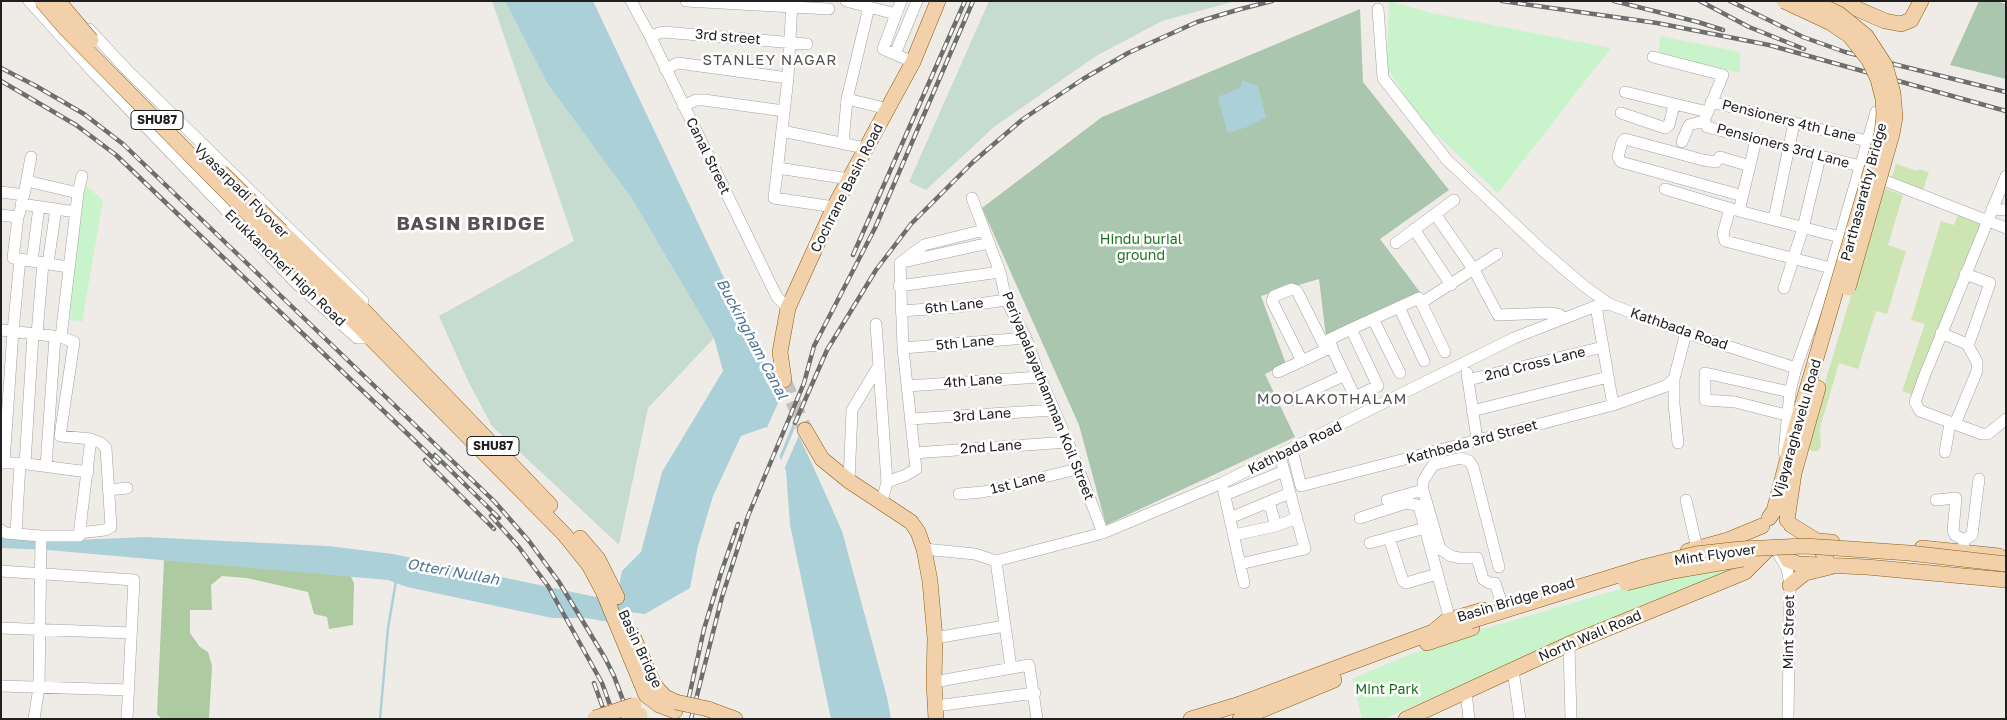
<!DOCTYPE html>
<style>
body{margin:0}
#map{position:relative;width:2007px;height:720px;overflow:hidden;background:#efece7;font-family:"Golos Text",sans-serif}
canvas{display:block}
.frame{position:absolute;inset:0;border:2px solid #202020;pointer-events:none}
</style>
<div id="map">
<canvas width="2007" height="720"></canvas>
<div class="frame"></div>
</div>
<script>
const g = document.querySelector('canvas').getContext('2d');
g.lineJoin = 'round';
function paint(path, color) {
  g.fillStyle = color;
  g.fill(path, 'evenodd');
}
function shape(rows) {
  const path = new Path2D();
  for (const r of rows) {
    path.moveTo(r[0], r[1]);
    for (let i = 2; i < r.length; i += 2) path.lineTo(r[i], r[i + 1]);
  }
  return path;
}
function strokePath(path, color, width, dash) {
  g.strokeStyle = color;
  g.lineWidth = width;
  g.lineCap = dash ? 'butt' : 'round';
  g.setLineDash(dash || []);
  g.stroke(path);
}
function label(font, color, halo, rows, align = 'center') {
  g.font = font + ' "Golos Text",sans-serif';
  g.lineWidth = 5;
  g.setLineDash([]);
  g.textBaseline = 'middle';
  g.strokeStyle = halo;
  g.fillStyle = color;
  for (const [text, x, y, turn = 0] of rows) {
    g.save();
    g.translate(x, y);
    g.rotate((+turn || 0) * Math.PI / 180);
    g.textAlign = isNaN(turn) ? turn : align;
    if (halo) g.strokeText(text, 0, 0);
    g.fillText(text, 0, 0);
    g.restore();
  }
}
const grass = shape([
 [1896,164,1918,171,1919,169,1929,172,1923,190,1892,177],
 [1883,188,1903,195,1888,245,1906,251,1887,314,1876,311,1858,369,1839,363,1820,428,1821,446,1818,451,1812,451,1809,449,1809,446,1815,416],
 [1958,215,1982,224,1913,395,1902,391,1925,324,1911,320,1941,221,1954,225]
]);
const forest = shape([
 [164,560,350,575,354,583,353,625,329,629,327,617,314,614,308,592,247,578,222,576,211,585,212,610,190,610,190,633,200,647,208,652,212,666,209,719,162,719,157,714]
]);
const wetland = shape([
 [492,1,505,1,547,83,632,199,714,338,648,408,619,545,492,426,468,381,439,316,574,241],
 [989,1,1236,1,1162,21,1096,56,994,127,926,190,909,182]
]);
const cemetery = shape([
 [1979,1,1996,1,2006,4,2006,79,1950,65],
 [1360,9,1363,82,1449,190,1380,239,1420,292,1326,337,1319,279,1261,296,1286,364,1265,374,1295,437,1106,525,1079,425,982,208,1102,117]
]);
const park = shape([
 [1389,1,1431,13,1611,48,1498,193,1419,118,1387,68],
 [1660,36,1740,52,1740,73,1659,53],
 [85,185,103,200,82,322,70,320,75,249],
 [1736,565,1724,575,1554,643,1384,719,1362,719,1352,679,1406,656,1473,632,1654,579]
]);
const water = shape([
 [505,1,593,1,812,464,842,531,887,697,891,719,831,719,790,525,786,471,766,427,741,436,713,496,698,546,690,588,645,614,629,612,609,622,586,618,552,618,407,587,388,580,47,550,1,548,1,537,77,540,145,537,328,546,393,554,596,597,619,586,622,571,641,552,662,472,723,371,714,338,632,199,547,83],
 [1242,80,1258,86,1266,117,1247,127,1229,133,1227,131,1218,97,1240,88]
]);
const pier = shape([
 [782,394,794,421,778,460,773,448,774,446,771,444,765,432],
 [796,425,800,433,783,472,780,463]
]);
const stream = shape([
 [380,719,388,628,396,581]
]);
const majorTunnel = shape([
 [784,380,805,430]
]);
const minor = shape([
 [29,1,95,74,297,284,357,338,370,338],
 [631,1,650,36,777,297,788,308],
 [686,1,829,9],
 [792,1,788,78,774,198,834,207],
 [846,1,869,7],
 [901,1,883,49,913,62],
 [1378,9,1383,78,1447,160,1541,249,1584,286,1609,304],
 [89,29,127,70,363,301],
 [650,36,663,32,807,44],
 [895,54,917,1],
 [1653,57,1723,75,1704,121,1707,127,1860,166],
 [665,69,678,63,788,78],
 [1625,92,1708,112],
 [847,99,888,109],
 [1711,102,1867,141],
 [683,106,696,100,704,100,784,111],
 [1621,113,1665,128,1669,125,1674,105],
 [782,131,865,148],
 [1756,140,1739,211,1840,237],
 [1682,142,1689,125,1704,121],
 [843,143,847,99,869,7,896,14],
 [778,168,849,179],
 [1873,176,2006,228],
 [2006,176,1924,377,1915,402,1920,411,1982,434,1988,434,2006,419],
 [27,181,78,193],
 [1665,189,1735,210],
 [1,192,24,195,31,157],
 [1743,196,1621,162,1618,157,1622,142,1625,139,1703,160,1716,162,1720,157,1750,166],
 [972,198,1000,272,1006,300,1026,338,1040,377,1068,442,1103,533],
 [21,204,76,212],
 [1730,208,1723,234,1725,241,1831,268],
 [1992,209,2006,210],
 [1435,214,1474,270,1498,315,1550,313,1560,315,1562,319],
 [1,215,18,217,20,211],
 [18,217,13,258,68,267],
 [1774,219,1794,123],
 [1414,229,1451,285],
 [1396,243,1454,200],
 [32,261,39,207],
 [903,262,989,243],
 [48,263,56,209],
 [1965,274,1990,283,1968,346],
 [899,286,1000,272],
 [1784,288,1803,228,1820,157],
 [1421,303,1497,254],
 [1596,306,1613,405],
 [1399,307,1424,361],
 [901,311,957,307,1006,300],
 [1373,319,1400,373],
 [876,324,887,482,882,501],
 [1351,329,1378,386,1355,397,1328,340,1351,329,1419,298,1445,352],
 [1,330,61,337,74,342,60,436,91,439,79,536,41,536,6,533,1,530],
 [1941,333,1967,344,1977,362,1977,371,1955,424],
 [37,334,43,263],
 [61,337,78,193,82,176],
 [903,348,1026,338],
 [1302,361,1272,301,1274,296,1292,289,1297,291,1326,349],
 [1278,372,1332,347],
 [1467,373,1477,439],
 [1468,380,1603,347],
 [907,386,1040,377],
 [1291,400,1345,375],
 [1472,411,1608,377],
 [1786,415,1735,402,1705,400,1705,373,1790,392],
 [910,419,1054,410],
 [1678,443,1674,404,1674,379,1686,333],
 [1292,450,1301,486,1613,405,1666,386,1674,379],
 [1784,452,1790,392,1796,368,1831,268,1876,112],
 [1945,452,1950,423],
 [914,453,1068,442],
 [1,463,20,463,88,472],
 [4,463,13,331,20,259],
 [25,464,33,334],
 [46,466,55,337],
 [849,481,852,410,878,367],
 [887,482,906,475,916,469,903,348,900,263,924,245,984,230],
 [1222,483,1244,583],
 [108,490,127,488],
 [1423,490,1423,481,1433,465,1461,458,1469,461,1473,467,1499,567],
 [959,494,983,492,1077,469],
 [1225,495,1284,471],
 [1387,500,1423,490,1440,549,1451,556,1460,558,1477,558,1483,579,1489,583,1495,583,1502,604],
 [1686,500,1697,548],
 [1936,500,1956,498,1953,531,1955,535,1964,540,1963,551],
 [1269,502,1276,526],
 [1230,518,1290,493],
 [1360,518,1406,503,1417,505,1420,510,1450,620],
 [16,533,20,463],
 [79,533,105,530,111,527,106,448,101,443,91,439],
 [1234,535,1276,526,1297,518],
 [1389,538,1403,581,1406,583,1437,574],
 [1964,540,1972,535,1979,479],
 [1370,543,1425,528],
 [924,549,975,554,996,561,1103,533,1222,483,1514,338,1596,306,1609,304,1686,333,1796,368],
 [1779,555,1787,568,1790,585,1788,719],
 [996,561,1011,668],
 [1240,564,1305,549,1280,456],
 [1,571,134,580,127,719],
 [1,628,131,633],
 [935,638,1005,626],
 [1569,644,1571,719],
 [1513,670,1520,719],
 [934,682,1029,665,1037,719],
 [1,686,129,690],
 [1466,691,1469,719],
 [936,706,1035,693],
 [34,719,39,687,41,536]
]);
const major = shape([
 [1839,1,1885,21,1901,24,1911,20,1921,1],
 [281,231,366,313,550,505],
 [272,238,564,534,589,565,603,591,646,695,659,705,675,711],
 [784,380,780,352,788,308,834,207,913,62,938,1],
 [805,430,822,459,849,481,911,522,918,532,924,549,930,581,935,638,934,682,936,719],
 [1769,518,1774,511,1795,430,1822,338],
 [1787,520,1794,473,1818,388],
 [1791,525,1817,541,1832,542],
 [580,538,598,559,617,597],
 [1922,548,1999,556],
 [1782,549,1788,560,1798,564,1867,567,2006,580],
 [1688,551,1728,540,1762,526],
 [1790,585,1805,573,1830,567,1817,541,1811,541],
 [632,634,654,685,665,697,676,702],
 [1427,643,1472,628],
 [708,709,735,719],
 [1191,719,1237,705,1433,632,1446,621,1483,610],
 [1240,719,1334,680],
 [1406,719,1569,644,1745,572,1769,548]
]);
const rail = shape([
 [1502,1,1657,23,1769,45,2006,111],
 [1614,1,1698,22,1723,30],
 [1700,1,1749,27,1804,49],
 [1730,1,1803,37,1845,52,2006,92],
 [1,68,36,86,84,114,123,144,494,501,529,541,559,582,605,658,614,676,630,719],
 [1,81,76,125,116,155,438,463],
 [853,255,965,1],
 [795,423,827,350,876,270,911,224,973,162,1023,119,1083,79,1128,53,1197,22,1237,10,1272,1],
 [435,455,499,518],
 [425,460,494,529],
 [491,516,518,546,548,586,602,683,615,719],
 [594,683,607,719],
 [689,697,704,629,721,573,738,524],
 [691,719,722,597,748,516,804,383,814,346,875,228,973,1]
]);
const majorBridge = shape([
 [42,1,66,29,272,238],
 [58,1,91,40],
 [1784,1,1831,23,1850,36,1869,60,1878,79,1883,99,1884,114,1882,133,1822,338],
 [1811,1,1839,14,1866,36,1885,65,1893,93,1895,117,1892,134,1848,288],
 [221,172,281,231],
 [1626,583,1673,571,1743,559],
 [1470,621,1644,567,1696,554,1741,549,1804,546,1836,548,1909,553,2006,564],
 [676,702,708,709],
 [595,718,634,705],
 [629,719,640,715]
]);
const shields = [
 [157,120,52],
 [493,446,52]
];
const shieldNames = [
 ["SHU87",157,120],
 ["SHU87",493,446]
];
const streetNames = [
 ["3rd street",728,37,5],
 ["Pensioners 4th Lane",1789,121,14],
 ["Pensioners 3rd Lane",1783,146,15],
 ["Canal Street",708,156,64],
 ["Cochrane Basin Road",847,188,-63],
 ["Vyasarpadi Flyover",241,191,45],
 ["Parthasarathy Bridge",1864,192,-75],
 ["Erukkancheri High Road",285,268,44],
 ["6th Lane",954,306,-6],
 ["Kathbada Road",1679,329,19],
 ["5th Lane",965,343,-5],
 ["2nd Cross Lane",1535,364,-14],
 ["4th Lane",973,381,-4],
 ["Periyapalayathamman Koil Street",1048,396,68],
 ["3rd Lane",982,415,-4],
 ["Vijayaraghavelu Road",1797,429,-74],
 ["Kathbeda 3rd Street",1472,442,-15],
 ["2nd Lane",991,447,-4],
 ["Kathbada Road",1295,448,-26],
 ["1st Lane",1018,483,-14],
 ["Mint Flyover",1715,555,-8],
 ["Basin Bridge Road",1516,600,-17],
 ["Mint Street",1789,632,-89],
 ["North Wall Road",1590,636,-23],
 ["Basin Bridge",640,649,65]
];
const parkNames = [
 ["Hindu burial",1141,240],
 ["ground",1141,256],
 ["Mint Park",1387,690]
];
const neighbourhoodNames = [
 ["STANLEY NAGAR",770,60],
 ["MOOLAKOTHALAM",1332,399]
];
const waterNames = [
 ["Buckingham Canal",752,339,62],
 ["Otteri Nullah",453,572,10]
];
const districtNames = [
 ["BASIN BRIDGE",471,224]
];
paint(grass, '#cde4b3');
paint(forest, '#aecaa0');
paint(wetland, '#c6dcd1');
paint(cemetery, '#abc6ae');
paint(park, '#c9f4cb');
paint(water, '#acd0d8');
paint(pier, '#efece7');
strokePath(stream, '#acd0d8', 2.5);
strokePath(majorTunnel, '#c6c3bf', 15, [15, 8]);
strokePath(minor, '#a1a1a1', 12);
strokePath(major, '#8b5d10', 16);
strokePath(minor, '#fff', 11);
strokePath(major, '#f2d0a9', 15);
strokePath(rail, '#6e6e6e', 4.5);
strokePath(rail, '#fff', 2.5, [8]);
strokePath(majorBridge, '#8b5d10', 16, []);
strokePath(majorBridge, '#f2d0a9', 15);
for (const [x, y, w] of shields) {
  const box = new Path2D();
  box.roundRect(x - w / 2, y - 9.5, w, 19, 4);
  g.fillStyle = '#fff';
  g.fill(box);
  strokePath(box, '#202020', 1);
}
label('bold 12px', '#202020', null, shieldNames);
label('14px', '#202020', '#fff', streetNames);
label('14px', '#18741b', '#fff', parkNames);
g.letterSpacing = '1px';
label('15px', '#535353', '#fff', neighbourhoodNames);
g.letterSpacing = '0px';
label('italic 15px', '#4f7697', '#fff', waterNames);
g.letterSpacing = '1px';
label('bold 19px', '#535353', '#fff', districtNames);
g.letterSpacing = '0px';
</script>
